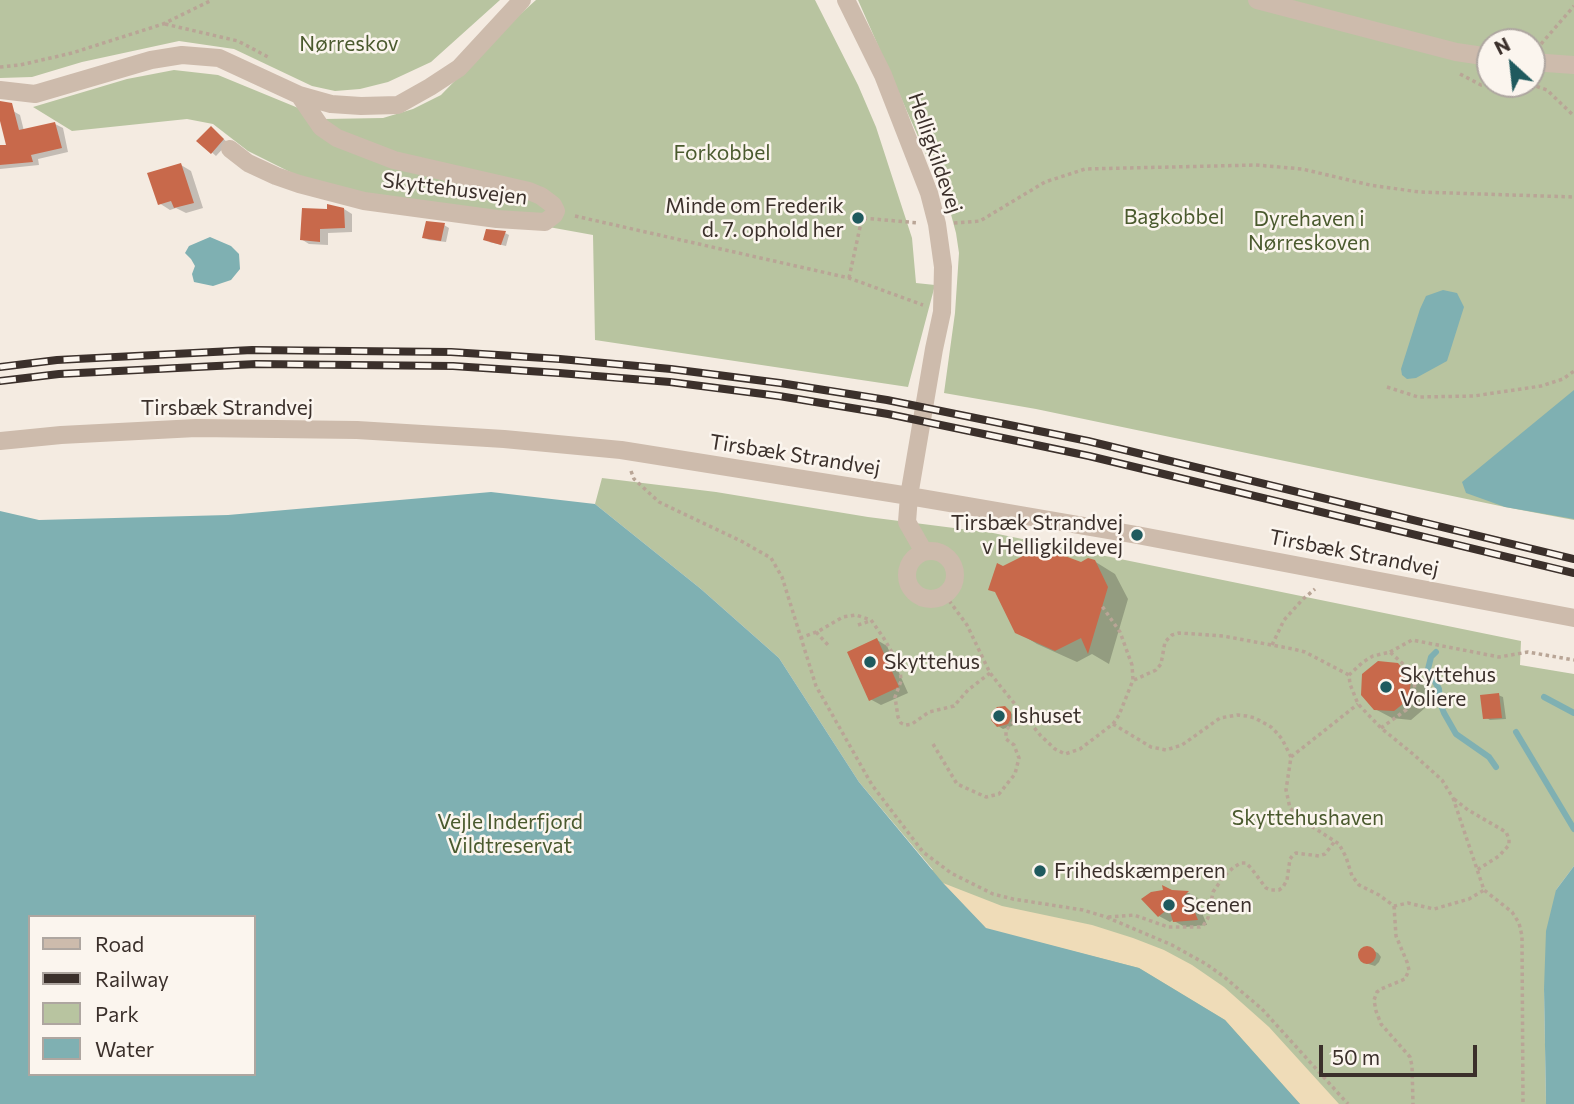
<!DOCTYPE html>
<meta charset="utf-8">
<style>
body{margin:0}
#map{position:relative;width:1574px;height:1104px;overflow:hidden;background:#f4ebe1;font-family:Commissioner,sans-serif}
canvas{display:block}
.legend{position:absolute;left:28px;top:915px;width:228px;height:161px;box-sizing:border-box;background:#fbf5ee;border:2px solid #aea6a0;margin:0;padding:9px 12px;list-style:none;font-size:21px;color:#3b302b}
.legend li{display:flex;align-items:center;gap:14px;height:35px}
.legend b{width:35px;border:2px solid #aea6a0}
.north{position:absolute;left:1476px;top:28px;width:70px;height:70px;box-sizing:border-box;background:#fbf5ee;border:2px solid #aea6a0;border-radius:50%;rotate:333deg;font-size:19px;font-weight:700;line-height:28px;text-align:center;color:#3b302b}
.north::after{content:'';display:block;margin:auto;width:24px;height:32px;background:#1f5a5e;clip-path:polygon(50% 0,100% 100%,50% 72%,0 100%)}
.scale{position:absolute;left:1319px;top:1045px;width:158px;height:32px;box-sizing:border-box;border:4px solid #3b302b;border-top:0;padding-left:9px;font-size:21px;line-height:24px;white-space:nowrap;color:#3b302b;-webkit-text-stroke:5px #fbf5ee;paint-order:stroke}
</style>
<div id="map">
<canvas width="1574" height="1104"></canvas>
<ul class="legend">
<li><b style="height:9px;background:#cdbbac"></b>Road</li>
<li><b style="height:9px;background:#3b302b"></b>Railway</li>
<li><b style="height:19px;background:#b8c4a0"></b>Park</li>
<li><b style="height:19px;background:#7fb0b2"></b>Water</li>
</ul>
<div class="north">N</div>
<div class="scale">50 m</div>
</div>
<script>
const g = document.querySelector('canvas').getContext('2d');
g.lineJoin = 'round';
function paint(path, color) {
  g.fillStyle = color;
  g.fill(path, 'evenodd');
}
function shape(rows) {
  const path = new Path2D();
  for (const r of rows) {
    if (r.length === 3) {
      path.moveTo(r[0] + r[2], r[1]);
      path.arc(r[0], r[1], r[2], 0, 2 * Math.PI);
      continue;
    }
    path.moveTo(r[0], r[1]);
    for (let i = 2; i < r.length; i += 2) path.lineTo(r[i], r[i + 1]);
  }
  return path;
}
function strokePath(path, color, width, dash) {
  g.strokeStyle = color;
  g.lineWidth = width;
  g.lineCap = dash ? 'butt' : 'round';
  g.setLineDash(dash || []);
  g.stroke(path);
}
function label(font, color, halo, rows, align = 'center') {
  g.font = font + ' Commissioner,sans-serif';
  g.lineWidth = 5;
  g.setLineDash([]);
  g.textBaseline = 'middle';
  g.strokeStyle = halo;
  g.fillStyle = color;
  for (const [text, x, y, turn = 0] of rows) {
    g.save();
    g.translate(x, y);
    g.rotate((+turn || 0) * Math.PI / 180);
    g.textAlign = isNaN(turn) ? turn : align;
    if (halo) g.strokeText(text, 0, 0);
    g.fillText(text, 0, 0);
    g.restore();
  }
}
const green = shape([
 [0,0,500,0,431,62,388,82,360,89,335,91,312,86,234,49,179,41,82,62,32,77,0,78],
 [536,0,815,0,858,85,876,127,912,238,916,283,935,285,908,387,595,340,593,235,316,185,248,151,213,124,187,119,72,131,33,107,127,79,174,70,218,75,325,119,383,118,413,109,441,95,516,18],
 [858,0,1574,0,1574,520,1505,507,1036,409,944,393,955,313,959,253,956,233,949,207],
 [1490,42,1532,42,1532,84,1490,84],
 [602,478,716,492,868,517,993,533,1521,641,1520,665,1574,674,1574,866,1556,890,1574,1104,1544,986,1546,1104,0,1104,0,522,933,870,859,782,779,658,701,589,595,504],
 [30,917,254,917,254,1074,30,1074]
]);
const sand = shape([
 [943,883,1002,906,1092,925,1133,938,1164,950,1192,965,1224,987,1269,1027,1339,1104,1300,1104,1225,1020,1139,968,986,929]
]);
const water = shape([
 [210,237,231,246,239,254,240,269,231,280,213,286,194,282,192,274,195,266,191,259,185,253,189,246],
 [1443,290,1457,293,1464,307,1447,361,1416,378,1407,379,1402,375,1401,369,1420,309,1426,296],
 [1574,390,1574,519,1505,507,1466,493,1462,482],
 [491,492,595,504,701,589,779,658,859,782,943,883,986,928,1139,968,1225,1020,1300,1104,0,1104,0,511,39,520,228,515],
 [30,917,254,917,254,1074,30,1074],
 [1574,866,1574,1104,1546,1104,1544,989,1546,931,1556,890]
]);
const shadow = shape([
 [13,111,20,115,24,131,55,124,63,128,68,152,38,159,39,165,0,169,0,147,8,146],
 [215,131,228,143,216,156,199,141],
 [181,165,191,171,203,208,186,213,176,208,170,210,159,203],
 [344,209,352,214,352,232,328,233,328,245,309,244,301,239],
 [444,225,449,228,446,242,429,240,424,238],
 [505,233,509,235,506,246,489,242],
 [1094,561,1115,574,1128,599,1109,664,1092,654,1077,662,1037,644,1016,631,1003,567,1081,564],
 [877,640,887,646,908,693,881,705,870,699],
 [1398,665,1414,674,1426,689,1425,708,1411,720,1392,718,1375,709],
 [1498,695,1503,697,1506,719,1490,720,1485,717],
 [1004,708,1015,716,1015,721,1012,726,1003,729,998,726],
 [1172,892,1189,893,1198,898,1192,903,1200,908,1207,925,1185,927,1174,921,1174,919,1170,922,1159,916,1144,900],
 [1367,948,1378,953,1381,957,1379,962,1375,966,1362,962,1359,956,1361,950]
]);
const stream = shape([
 [1436,652,1431,657,1428,669,1439,689,1440,703,1444,713,1456,734,1489,757,1496,767],
 [1544,697,1574,713],
 [1516,732,1574,829]
]);
const building = shape([
 [0,101,12,103,19,130,55,122,62,148,31,155,33,162,0,165,0,145,6,145,0,121],
 [211,126,224,139,211,154,196,141],
 [181,163,194,203,174,208,171,201,158,205,147,173],
 [327,204,344,208,345,228,320,229,320,242,300,240,302,208,327,209],
 [426,221,445,223,441,241,422,238],
 [486,229,506,231,501,245,483,240],
 [1041,547,1081,562,1088,558,1095,560,1108,587,1088,654,1081,638,1055,651,1015,633,995,592,988,590,997,563,1003,566],
 [877,638,899,687,869,701,847,652],
 [1378,661,1398,663,1411,678,1409,699,1394,711,1374,710,1361,695,1362,674],
 [1499,693,1502,718,1483,719,1480,695],
 [1005,706,1011,712,1011,718,1008,724,997,727,991,720,991,713,997,707],
 [1162,885,1172,890,1189,891,1184,896,1190,900,1198,920,1173,922,1169,908,1158,917,1141,899,1151,892,1163,890],
 [1367,955,9]
]);
const path = shape([
 [165,24,238,41,270,58],
 [1541,44,1574,6],
 [0,67,20,65,72,53,163,24,212,0],
 [1460,74,1481,85,1490,83],
 [1530,84,1547,90,1574,116],
 [575,216,849,278,923,305],
 [954,223,980,221,1045,182,1085,169,1256,165,1302,169,1370,185,1419,192,1574,197],
 [849,278,862,218,919,223],
 [1387,387,1418,397,1474,396,1541,386,1563,379,1574,371],
 [631,471,634,479,659,502,743,542,771,558,782,577,816,686,872,785,923,852,951,873,993,894,1013,899,1083,910,1106,917,1172,945,1206,964,1223,976,1262,1009,1348,1104],
 [945,595,967,625,990,673,1001,687,1041,736,1055,749,1065,754,1080,749,1113,724,1119,715,1133,680,1132,665,1120,632,1102,606],
 [858,625,870,621],
 [816,632,828,645],
 [800,638,819,631,843,617,856,615,871,620,883,637,900,666,901,681,895,697,898,717,901,723,906,725,912,724,929,712,954,706,968,690,990,673],
 [1272,645,1284,620,1303,599,1315,589],
 [1390,652,1412,640,1499,657,1528,652,1574,660],
 [1134,680,1156,670,1161,664,1165,642,1172,635,1179,633,1223,636,1293,649,1305,652,1349,675],
 [1113,724,1151,747,1166,750,1182,745,1220,718,1237,715,1247,716,1255,718,1271,727,1276,732,1282,739,1291,757,1286,790,1290,808,1302,820,1339,844,1346,857,1352,876,1359,885,1379,895,1394,906,1408,903,1434,909,1469,899,1484,890],
 [1381,728,1406,710,1415,696,1414,674,1390,652,1373,656,1363,662,1349,675,1350,684,1358,704,1381,728,1413,754,1442,780,1453,798,1484,890,1512,912,1519,923,1522,936,1523,1104],
 [933,744,957,784,986,797,999,794,1015,774,1019,758,1014,745,1006,739,1006,730,1022,713],
 [1291,757,1358,704],
 [1454,799,1468,810,1506,832,1509,839,1509,845,1499,856,1477,870],
 [1394,906,1396,936,1407,962,1409,970,1405,979,1381,989,1377,992,1374,1000,1376,1011,1381,1024,1410,1057,1412,1066,1413,1104],
 [1108,917,1134,915,1168,927,1200,927,1203,926,1208,918,1213,892,1224,876,1234,867,1241,863,1246,863,1251,868,1266,888,1271,890,1279,890,1283,887,1287,880,1290,859,1293,855,1296,853,1319,856,1325,854,1335,841]
]);
const minor = shape([
 [846,0,883,75,929,193,937,224,943,267,942,312,934,349,909,496,907,522,924,552],
 [1257,0,1456,52,1490,57],
 [1532,62,1574,65],
 [0,90,35,94,151,60,182,55,219,58,299,95,331,104,361,106,398,105,430,87,459,68,522,0],
 [230,149,248,163,276,176,299,184,364,201,497,219,545,222,554,215,556,211,553,205,541,196,529,191,394,160,337,138,321,127,299,95],
 [0,441,61,435,196,428,357,430,504,439,621,450,909,496,1137,535,1574,618],
 [931,575,24]
]);
const rail = shape([
 [0,367,57,360,252,350,451,352,560,359,671,369,780,383,887,400,1088,441,1574,559],
 [0,381,59,374,256,364,453,366,559,373,670,382,779,396,888,414,1089,456,1574,573]
]);
const markers = [
 [858,218,7,"#1f5a5e"],
 [1137,535,7,"#1f5a5e"],
 [870,662,7,"#1f5a5e"],
 [1386,687,7,"#1f5a5e"],
 [999,716,7,"#1f5a5e"],
 [1040,871,7,"#1f5a5e"],
 [1169,905,7,"#1f5a5e"]
];
const parkNames = [
 ["Nørreskov",349,44],
 ["Forkobbel",722,153],
 ["Bagkobbel",1174,217],
 ["Dyrehaven i",1309,219],
 ["Nørreskoven",1309,243],
 ["Skyttehushaven",1308,818],
 ["Vejle Inderfjord",510,822],
 ["Vildtreservat",510,846]
];
const streetNames = [
 ["Helligkildevej",935,153,71],
 ["Skyttehusvejen",455,189,7],
 ["Tirsbæk Strandvej",227,408],
 ["Tirsbæk Strandvej",795,455,9],
 ["Tirsbæk Strandvej",1354,553,11]
];
const poiNames = [
 ["Minde om Frederik",844,206,"right"],
 ["d. 7. ophold her",844,230,"right"],
 ["Tirsbæk Strandvej",1123,523,"right"],
 ["v Helligkildevej",1123,547,"right"],
 ["Skyttehus",884,662],
 ["Skyttehus",1400,675],
 ["Voliere",1400,699],
 ["Ishuset",1013,716],
 ["Frihedskæmperen",1054,871],
 ["Scenen",1183,905]
];
paint(green, '#b8c4a0');
paint(sand, '#efdcb8');
paint(water, '#7fb0b2');
paint(shadow, '#0003');
strokePath(stream, '#7fb0b2', 6);
paint(building, '#c8694b');
strokePath(path, '#b9a596', 3.5, [3.5, 3.5]);
strokePath(minor, '#cdbbac', 18);
strokePath(rail, '#3b302b', 8);
strokePath(rail, '#fbf5ee', 5, [16]);
for (const [x, y, r, color] of markers) {
  const dot = new Path2D();
  dot.arc(x, y, r, 0, 2 * Math.PI);
  g.fillStyle = color;
  g.fill(dot);
  strokePath(dot, '#fbf5ee', 2.5);
}
label('21px', '#4a5a2e', '#fbf5ee', parkNames);
label('21px', '#3b302b', '#fbf5ee', streetNames);
label('21px', '#3b302b', '#fbf5ee', poiNames, 'left');
</script>
